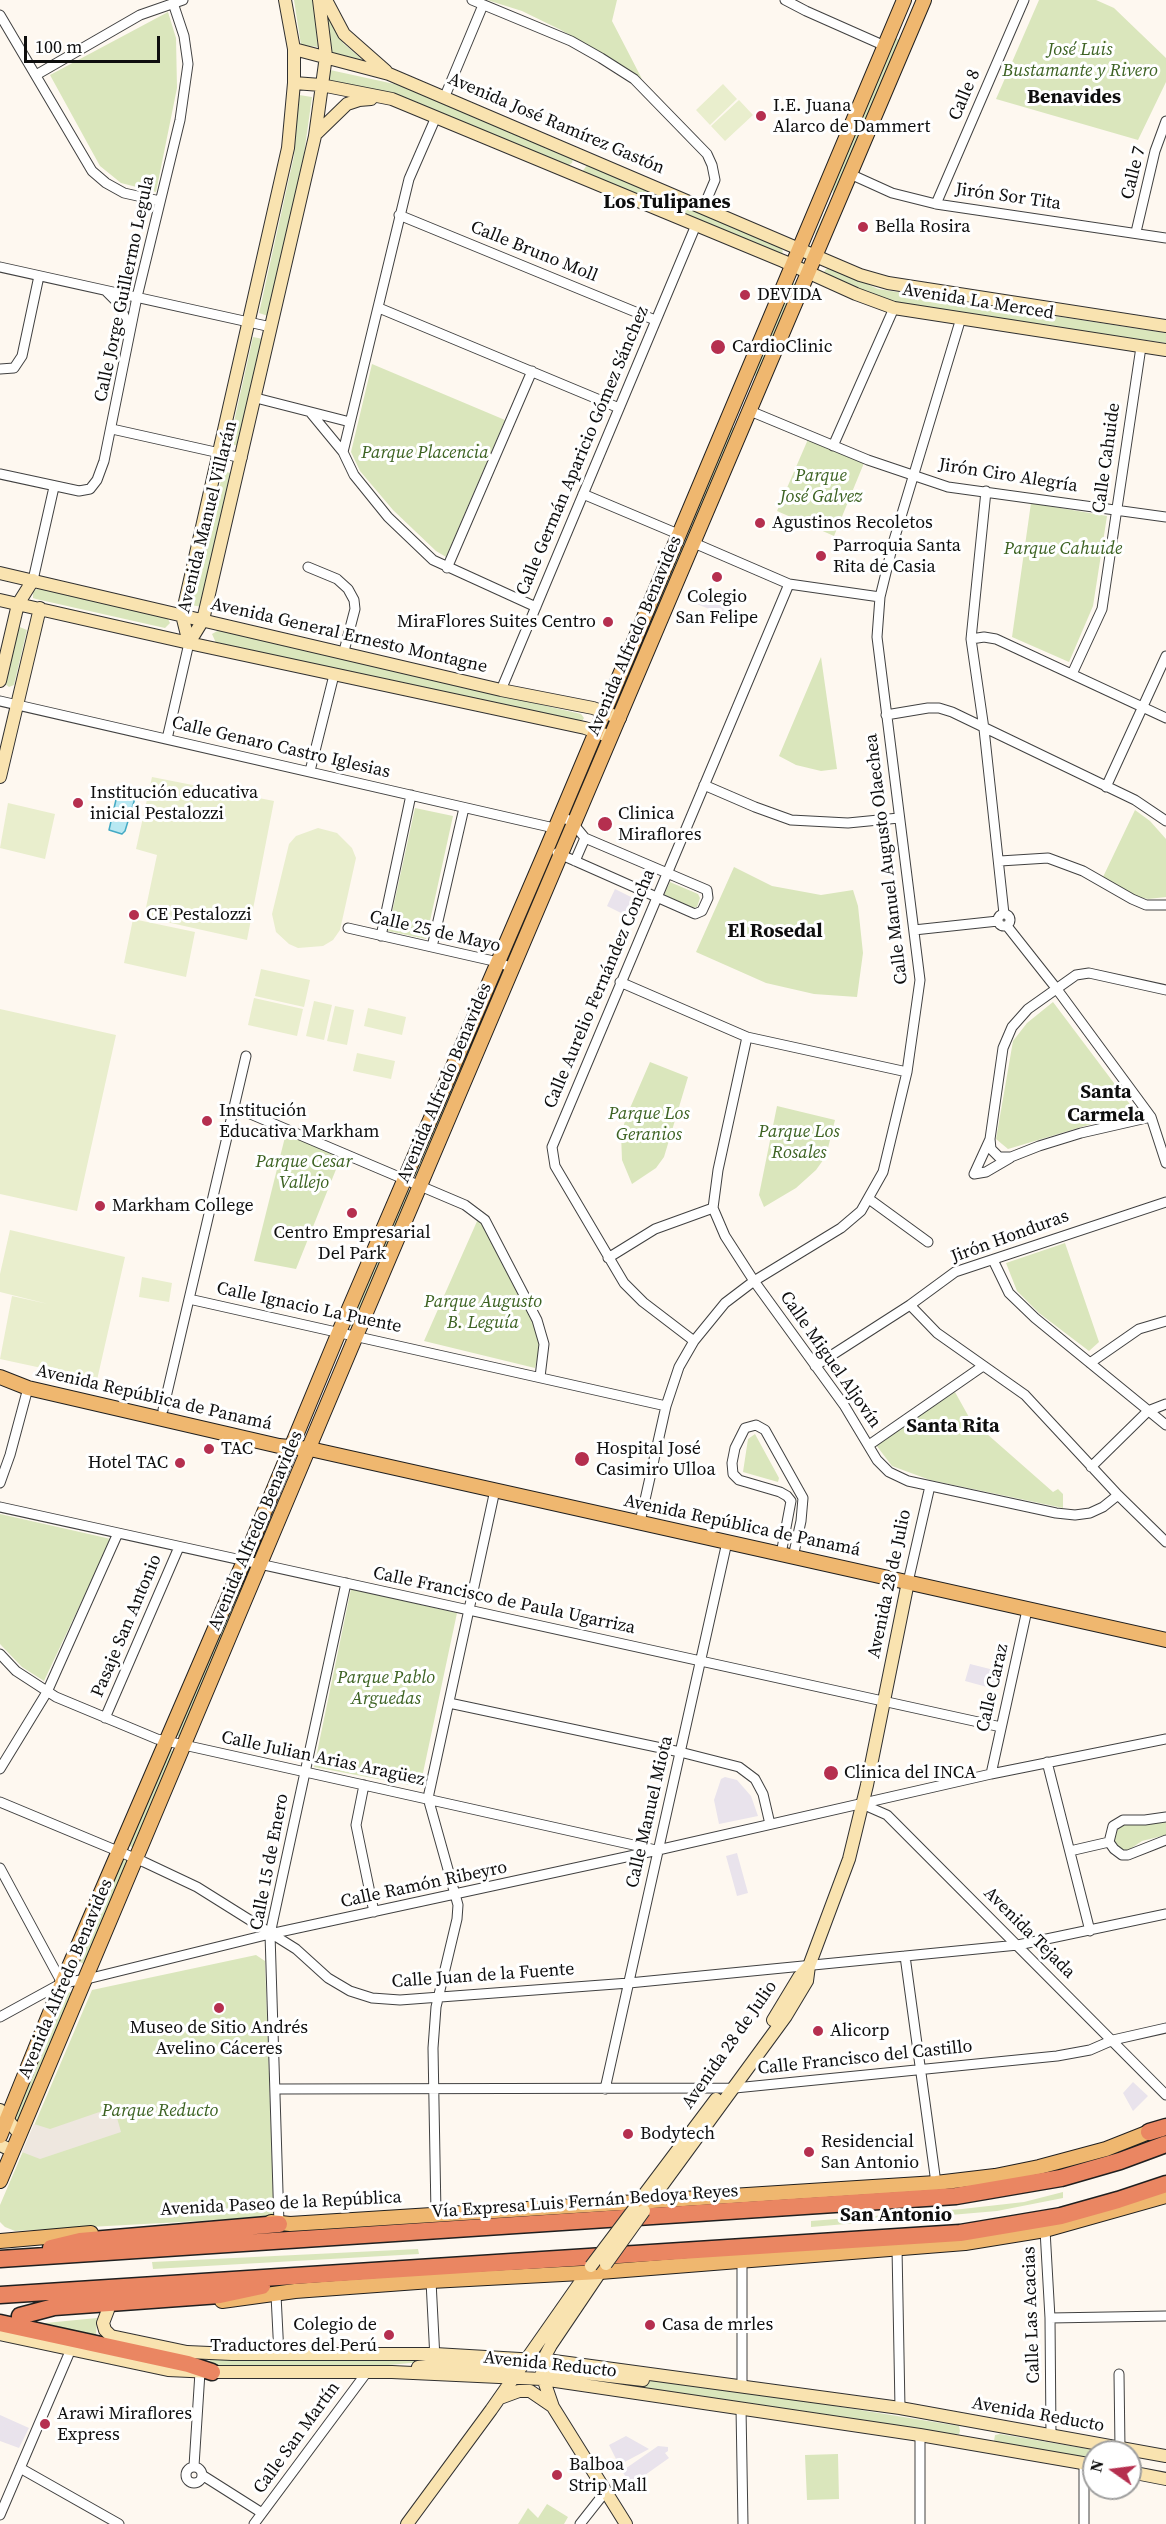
<!DOCTYPE html>
<meta charset="utf-8">
<style>
body{margin:0}
#map{position:relative;width:1166px;height:2524px;overflow:hidden;background:#fef8f0;font-family:"Source Serif 4",serif}
canvas{display:block}
.north{position:absolute;left:1082px;top:2440px;width:60px;height:60px;box-sizing:border-box;background:#fff;border:2px solid #9f9f9f;border-radius:50%;rotate:284deg;font-size:16px;font-weight:700;line-height:24px;text-align:center;color:#0e0e0e}
.north::after{content:'';display:block;margin:auto;width:21px;height:27px;background:#b52f4f;clip-path:polygon(50% 0,100% 100%,50% 72%,0 100%)}
.scale{position:absolute;left:24px;top:36px;width:136px;height:27px;box-sizing:border-box;border:3px solid #0e0e0e;border-top:0;padding-left:8px;font-size:18px;line-height:21px;white-space:nowrap;color:#0e0e0e;-webkit-text-stroke:4px #fff;paint-order:stroke}
</style>
<div id="map">
<canvas width="1166" height="2524"></canvas>
<div class="north">N</div>
<div class="scale">100 m</div>
</div>
<script>
const g = document.querySelector('canvas').getContext('2d');
g.lineJoin = 'round';
function paint(path, color) {
  g.fillStyle = color;
  g.fill(path, 'evenodd');
}
function shape(rows) {
  const path = new Path2D();
  for (const r of rows) {
    if (r.length === 3) {
      path.moveTo(r[0] + r[2], r[1]);
      path.arc(r[0], r[1], r[2], 0, 2 * Math.PI);
      continue;
    }
    path.moveTo(r[0], r[1]);
    for (let i = 2; i < r.length; i += 2) path.lineTo(r[i], r[i + 1]);
  }
  return path;
}
function strokePath(path, color, width, dash) {
  g.strokeStyle = color;
  g.lineWidth = width;
  g.lineCap = dash ? 'butt' : 'round';
  g.setLineDash(dash || []);
  g.stroke(path);
}
function label(font, color, halo, rows, align = 'center') {
  g.font = font + ' "Source Serif 4",serif';
  g.lineWidth = 6;
  g.setLineDash([]);
  g.textBaseline = 'middle';
  g.strokeStyle = halo;
  g.fillStyle = color;
  for (const [text, x, y, turn = 0] of rows) {
    g.save();
    g.translate(x, y);
    g.rotate((+turn || 0) * Math.PI / 180);
    g.textAlign = isNaN(turn) ? turn : align;
    if (halo) g.strokeText(text, 0, 0);
    g.fillText(text, 0, 0);
    g.restore();
  }
}
const industrial = shape([
 [699,591,727,602,722,614,694,603],
 [615,889,643,903,635,920,607,906],
 [970,1664,1002,1672,998,1690,965,1681],
 [725,1777,737,1780,751,1796,758,1816,719,1824,714,1800,721,1779],
 [737,1853,748,1893,737,1896,726,1856],
 [1133,2082,1148,2096,1133,2111,1123,2093],
 [0,2415,29,2428,19,2448,0,2441],
 [626,2436,649,2449,619,2465,609,2445],
 [658,2446,668,2447,668,2451,665,2453,669,2458,631,2485,622,2471]
]);
const green = shape([
 [294,0,313,0,318,47,301,45],
 [487,0,617,0,612,21,642,79,561,30,522,11],
 [1039,0,1096,0,1114,8,1166,58,1166,82,1138,140,996,99],
 [326,8,343,43,365,62,330,54],
 [168,12,176,38,177,88,156,192,121,183,100,166,50,75],
 [894,36,900,41,818,236,815,234,833,195,832,184],
 [330,70,399,85,573,159,572,163,566,167,328,81],
 [299,95,312,97,304,154,268,316,259,313,294,156],
 [587,165,781,247,783,252,779,256,582,172],
 [830,267,878,289,1166,333,1166,343,896,304,823,275,825,270],
 [791,282,798,285,759,377,751,374],
 [253,337,263,339,239,446,229,444],
 [372,364,505,420,446,557,436,551,393,510,360,471,351,452],
 [731,427,735,428,621,699,616,698],
 [809,437,864,463,834,536,777,511],
 [223,472,233,473,202,607,191,605],
 [1031,503,1107,516,1093,606,1069,662,1012,637],
 [38,588,167,617,170,623,165,628,36,599,33,598,33,592],
 [17,626,27,630,14,685,9,687,4,683],
 [219,630,581,714,584,718,582,721,544,715,216,643,212,634],
 [821,657,837,769,821,771,796,765,779,756],
 [415,808,453,816,426,939,388,931],
 [1135,810,1150,821,1166,839,1166,897,1148,899,1135,896,1103,877],
 [734,867,772,886,821,895,853,890,858,906,863,953,857,997,814,994,766,983,696,952],
 [670,882,698,894,700,898,697,907,693,908,664,895],
 [499,971,505,972,418,1175,416,1176,414,1175],
 [1053,1002,1135,1111,1008,1149,996,1139,1013,1041,1027,1023],
 [650,1062,688,1077,664,1157,656,1168,632,1184,622,1160,621,1134,627,1115],
 [777,1106,835,1120,826,1156,816,1170,796,1188,764,1207,759,1195],
 [286,1133,341,1157,296,1269,254,1261],
 [406,1190,412,1191,356,1327,350,1326,347,1322],
 [478,1219,484,1225,534,1322,540,1346,535,1368,424,1341],
 [1065,1243,1099,1342,1089,1351,1039,1313,1017,1291,1006,1263],
 [955,1392,970,1419,1053,1492,1058,1489,1063,1494,1063,1508,930,1480,892,1466,876,1445],
 [755,1434,779,1478,778,1482,743,1472,748,1439],
 [0,1514,111,1539,44,1681,22,1667,0,1644],
 [248,1567,252,1568,180,1737,176,1735],
 [351,1589,457,1613,420,1787,314,1767],
 [169,1750,174,1751,137,1844,133,1848,130,1846,129,1840],
 [1166,1821,1166,1835,1142,1841,1127,1851,1115,1846,1114,1839,1116,1831,1123,1825,1151,1824],
 [122,1858,127,1859,129,1865,85,1965,76,1959],
 [256,1955,265,1961,274,2217,15,2231,5,2227,0,2222,0,2205,92,1990],
 [71,1992,75,1995,22,2120,15,2122,13,2115,62,1994],
 [1063,2192,1063,2198,997,2211,811,2227,811,2221,962,2209,1024,2202],
 [418,2249,419,2254,153,2269,152,2262],
 [97,2318,96,2336,35,2324],
 [426,2357,422,2362,377,2366,215,2365,209,2360],
 [569,2377,640,2384,662,2378,959,2426,960,2431,959,2434,953,2434],
 [1000,2434,1106,2452,1094,2452,1094,2459,998,2443,994,2441,995,2435],
 [838,2454,839,2499,807,2500,805,2455],
 [547,2504,568,2517,564,2524,518,2524,528,2508,538,2518]
]);
const pitch = shape([
 [723,84,737,99,710,125,696,110],
 [739,100,753,115,725,141,711,126],
 [152,777,274,801,247,940,144,917,157,855,136,849],
 [8,803,55,814,45,859,0,848],
 [318,828,337,833,352,848,356,858,340,930,333,940,323,946,298,948,289,944,276,932,272,914,289,844,296,836],
 [133,919,195,932,186,977,124,963],
 [261,969,310,980,304,1007,255,996],
 [254,998,303,1009,297,1036,248,1025],
 [314,1001,332,1005,324,1040,306,1036],
 [335,1006,354,1010,347,1045,327,1041],
 [368,1008,406,1017,402,1035,364,1026],
 [0,1009,116,1035,77,1211,0,1194],
 [357,1053,395,1061,391,1079,353,1071],
 [10,1230,125,1257,97,1380,0,1359,12,1296,48,1304,0,1292,0,1274],
 [142,1277,172,1283,169,1302,139,1297]
]);
const plaza = shape([
 [114,2107,121,2132,40,2159,22,2152,34,2124,50,2129]
]);
const water = shape([
 [118,791,136,795,125,831,122,834,109,830,118,791]
]);
const street = shape([
 [472,0,571,41,601,58,634,79,707,154,712,165,715,180,704,206],
 [785,0,806,11,885,46],
 [0,15,92,171,106,183,124,193,160,201],
 [36,75,140,15,183,0],
 [445,96,483,5],
 [850,174,892,193,936,204,1166,238],
 [936,204,1024,0],
 [399,215,655,320],
 [1136,232,1155,151,1166,121],
 [0,267,271,327],
 [106,291,120,305,129,329],
 [379,308,619,408],
 [0,369,14,368,22,356,39,276],
 [256,398,350,422],
 [750,411,868,460,948,487,1166,517],
 [310,412,343,452,354,475,388,517,433,560,536,607],
 [112,429,242,458],
 [833,446,894,308],
 [343,452,409,179,436,117],
 [0,474,79,491,90,489,97,480,104,461,137,297,180,120,188,64,184,36,173,3],
 [986,491,971,639,984,729,1004,914],
 [583,494,678,534],
 [694,543,789,584,880,597],
 [308,567,337,579,348,589,354,600,355,609,344,651],
 [447,568,532,371],
 [33,580,54,487],
 [971,639,984,637,996,639,1166,718],
 [1072,674,1102,609,1141,347],
 [501,690,696,225],
 [0,701,554,828],
 [886,715,928,708,939,708,952,712,1135,800,1166,821],
 [167,739,189,643],
 [310,771,334,675],
 [704,785,755,807,791,820,848,823,899,818],
 [1106,787,1166,656],
 [557,853,695,914,702,911,708,898,707,890,585,838,571,821,559,816],
 [575,861,585,838],
 [1000,861,1048,858,1083,871,1132,899,1146,905,1166,905],
 [1004,920,6],
 [1007,926,1056,988,1151,1117,1166,1163],
 [348,928,498,962,514,969],
 [914,930,998,921],
 [381,936,411,795],
 [432,947,464,808],
 [620,982,747,1037,907,1072],
 [747,1037,718,1170,713,1208,725,1236,754,1281,844,1405,877,1460,889,1472,908,1481,1056,1513,1075,1515,1090,1513,1103,1507,1118,1495],
 [234,1107,465,1205,485,1220,537,1320,544,1344,540,1377],
 [1151,1117,1081,1133,1039,1146,1011,1157,999,1157,991,1149,990,1139,1003,1048,1012,1027,1028,1009,1076,975,1089,973,1166,990],
 [990,1139,974,1174,986,1172,1010,1158],
 [869,1199,928,1242],
 [608,1258,655,1229,713,1208],
 [993,1260,1009,1293,1035,1318,1166,1425],
 [189,1299,666,1406],
 [910,1305,937,1333,1025,1395,1118,1495,1166,1542],
 [694,1341,643,1302,624,1283,555,1166,552,1147,789,584],
 [1090,1363,1139,1329,1166,1321],
 [815,1366,910,1305,955,1272,1166,1202],
 [163,1410,246,1056],
 [869,1445,983,1366],
 [1091,1467,1148,1411,1166,1404],
 [0,1483,10,1455,28,1388],
 [0,1507,1001,1727],
 [640,1522,666,1406,679,1367,694,1341,725,1303,754,1281,841,1228,861,1211,883,1172,907,1072,920,980,877,637,880,597,894,540,961,318],
 [781,1554,791,1501,787,1496,780,1492,739,1480,733,1474,732,1463,735,1448,745,1428,756,1425,765,1430,803,1498,801,1521,793,1557],
 [908,1582,930,1486],
 [0,1654,16,1671,56,1697,157,1739,656,1850],
 [449,1703,680,1752,739,1767,755,1779,763,1794,770,1824],
 [105,1718,179,1547],
 [1047,1762,1090,1931],
 [0,1769,47,1692,118,1533],
 [991,1774,1027,1610],
 [364,1785,356,1825,374,1912],
 [0,1802,144,1862,197,1887,296,1949,328,1978,350,1991,372,1998,400,2000,629,1983,1018,1945,1166,1914],
 [862,1804,887,1815,1166,2095],
 [1166,1817,1145,1820,1123,1820,1113,1826,1109,1842,1114,1849,1122,1855,1128,1855,1166,1840],
 [1070,1851,1109,1842],
 [0,1868,62,1983],
 [905,1956,936,2183],
 [0,2017,62,1983,87,1979,270,1934,658,1850,991,1774,1166,1739],
 [276,2089,735,2088,1057,2056,1090,2050,1113,2040,1166,2028],
 [605,2089,727,1542],
 [436,2214,433,2048,436,2007,457,1919,458,1905,428,1798,495,1490],
 [279,2224,270,1934,346,1583],
 [1045,2230,1050,2318,1051,2435],
 [897,2248,900,2408],
 [431,2281,435,2359],
 [276,2295,279,2355],
 [1050,2318,1166,2316],
 [1119,2374,1120,2448],
 [742,2385,742,2261],
 [741,2408,743,2524],
 [920,2435,920,2524],
 [1084,2463,1084,2524],
 [194,2466,200,2372],
 [194,2475,8],
 [20,2468,119,2524],
 [202,2475,262,2513],
 [0,2515,71,2349],
 [254,2524,367,2372],
 [580,2524,606,2491]
]);
const secondary = shape([
 [326,0,344,34,386,71],
 [294,49,389,74,860,275,888,283,1166,326],
 [294,83,321,85,392,99,783,261,856,294,894,308,1166,350],
 [315,135,347,104,359,100,371,99],
 [0,573,501,690,593,708,620,718],
 [0,600,198,645,585,728,611,737],
 [189,643,203,620,315,136,326,56,319,0],
 [189,643,182,615,288,148,294,83,294,49,285,0],
 [0,681,18,604,33,580],
 [0,777,40,608],
 [773,2020,799,1977,808,1967],
 [0,2110,20,2135],
 [0,2145,13,2151],
 [647,2206,786,2016,807,1981,809,1966,849,1859,867,1785,908,1582],
 [634,2208,716,2099],
 [605,2265,551,2345,543,2360,542,2375,553,2407,626,2524],
 [108,2310,103,2323,105,2330,111,2336,187,2352,232,2354,435,2354,554,2361,900,2408,1166,2456],
 [0,2334,168,2370,212,2372,392,2372,542,2379,920,2435,1094,2465],
 [418,2367,435,2365,508,2366,523,2364],
 [541,2375,575,2372,643,2380],
 [500,2398,519,2391,530,2391,552,2406],
 [1130,2472,1166,2479],
 [407,2524,491,2410,591,2267]
]);
const primary = shape([
 [0,1377,28,1388,279,1446,310,1449,1166,1640],
 [0,2136,62,1983,244,1561,339,1332,547,848,904,0],
 [0,2181,356,1336,924,0],
 [271,2222,290,2224,936,2183,995,2176,1039,2167,1106,2149,1149,2132],
 [0,2241,91,2233],
 [222,2301,295,2291,431,2281,600,2272,965,2243,1045,2230,1166,2196]
]);
const highway = shape([
 [1149,2132,1166,2127],
 [51,2248,80,2241,279,2224],
 [0,2259,956,2196,1061,2178,1120,2161,1166,2144],
 [0,2295,960,2233,1061,2216,1118,2200,1166,2184],
 [20,2316,54,2307,220,2295,262,2286],
 [0,2323,188,2364,212,2372]
]);
const secondaryBridge = shape([
 [606,2264,644,2211],
 [591,2266,634,2209]
]);
const markers = [
 [761,116,6,"#b52f4f"],
 [863,227,6,"#b52f4f"],
 [745,295,6,"#b52f4f"],
 [718,347,8,"#b52f4f"],
 [760,523,6,"#b52f4f"],
 [821,556,6,"#b52f4f"],
 [717,577,6,"#b52f4f"],
 [608,622,6,"#b52f4f"],
 [78,803,6,"#b52f4f"],
 [605,824,8,"#b52f4f"],
 [134,915,6,"#b52f4f"],
 [207,1121,6,"#b52f4f"],
 [100,1206,6,"#b52f4f"],
 [352,1213,6,"#b52f4f"],
 [209,1449,6,"#b52f4f"],
 [582,1459,8,"#b52f4f"],
 [180,1463,6,"#b52f4f"],
 [831,1773,8,"#b52f4f"],
 [219,2008,6,"#b52f4f"],
 [818,2031,6,"#b52f4f"],
 [628,2134,6,"#b52f4f"],
 [809,2152,6,"#b52f4f"],
 [650,2325,6,"#b52f4f"],
 [389,2335,6,"#b52f4f"],
 [45,2424,6,"#b52f4f"],
 [557,2475,6,"#b52f4f"]
];
const parkNames = [
 ["José Luis",1080,50],
 ["Bustamante y Rivero",1080,71],
 ["Parque Placencia",425,453],
 ["Parque",821,476],
 ["José Galvez",821,497],
 ["Parque Cahuide",1063,549],
 ["Parque Los",649,1114],
 ["Geranios",649,1135],
 ["Parque Los",799,1132],
 ["Rosales",799,1153],
 ["Parque Cesar",304,1162],
 ["Vallejo",304,1183],
 ["Parque Augusto",483,1302],
 ["B. Leguía",483,1323],
 ["Parque Pablo",386,1678],
 ["Arguedas",386,1699],
 ["Parque Reducto",160,2111]
];
const streetNames = [
 ["Calle 8",965,95,-67],
 ["Avenida José Ramírez Gastón",556,124,23],
 ["Calle 7",1134,173,-76],
 ["Jirón Sor Tita",1008,197,8],
 ["Calle Bruno Moll",534,252,22],
 ["Calle Jorge Guillermo Legula",125,289,-78],
 ["Avenida La Merced",978,302,9],
 ["Calle Germán Aparicio Gómez Sánchez",583,451,-67],
 ["Calle Cahuide",1107,458,-82],
 ["Jirón Ciro Alegría",1008,476,9],
 ["Avenida Manuel Villarán",208,517,-76],
 ["Avenida General Ernesto Montagne",349,636,13],
 ["Avenida Alfredo Benavides",635,636,-67],
 ["Calle Genaro Castro Iglesias",281,748,13],
 ["Calle Manuel Augusto Olaechea",887,859,-97],
 ["Calle 25 de Mayo",435,932,13],
 ["Calle Aurelio Fernández Concha",600,989,-67],
 ["Avenida Alfredo Benavides",445,1083,-67],
 ["Jirón Honduras",1010,1237,-20],
 ["Calle Ignacio La Puente",309,1308,12],
 ["Calle Miguel Aljovín",830,1360,55],
 ["Avenida República de Panamá",154,1398,13],
 ["Avenida República de Panamá",742,1526,12],
 ["Avenida Alfredo Benavides",256,1531,-67],
 ["Avenida 28 de Julio",890,1584,-78],
 ["Calle Francisco de Paula Ugarriza",504,1601,12],
 ["Pasaje San Antonio",127,1626,-67],
 ["Calle Caraz",993,1688,-77],
 ["Calle Julian Arias Aragüez",323,1759,12],
 ["Calle Manuel Miota",650,1812,-77],
 ["Calle 15 de Enero",270,1862,-79],
 ["Calle Ramón Ribeyro",424,1885,-12],
 ["Avenida Tejada",1029,1933,45],
 ["Calle Juan de la Fuente",483,1976,-4],
 ["Avenida Alfredo Benavides",66,1979,-67],
 ["Avenida 28 de Julio",730,2045,-55],
 ["Calle Francisco del Castillo",865,2058,-6],
 ["Vía Expresa Luis Fernán Bedoya Reyes",585,2202,-4],
 ["Avenida Paseo de la República",281,2204,-3],
 ["Calle Las Acacias",1032,2315,-92],
 ["Avenida Reducto",550,2365,6],
 ["Avenida Reducto",1038,2415,10],
 ["Calle San Martín",297,2438,-54]
];
const poiNames = [
 ["I.E. Juana",773,106],
 ["Alarco de Dammert",773,127],
 ["Bella Rosira",875,227],
 ["DEVIDA",757,295],
 ["CardioClinic",732,347],
 ["Agustinos Recoletos",772,523],
 ["Parroquia Santa",833,546],
 ["Rita de Casia",833,567],
 ["Colegio",717,597,"center"],
 ["San Felipe",717,618,"center"],
 ["MiraFlores Suites Centro",596,622,"right"],
 ["Institución educativa",90,793],
 ["inicial Pestalozzi",90,814],
 ["Clinica",618,814],
 ["Miraflores",618,835],
 ["CE Pestalozzi",146,915],
 ["Institución",219,1111],
 ["Educativa Markham",219,1132],
 ["Markham College",112,1206],
 ["Centro Empresarial",352,1233,"center"],
 ["Del Park",352,1254,"center"],
 ["TAC",221,1449],
 ["Hospital José",596,1449],
 ["Casimiro Ulloa",596,1470],
 ["Hotel TAC",168,1463,"right"],
 ["Clinica del INCA",844,1773],
 ["Museo de Sitio Andrés",219,2028,"center"],
 ["Avelino Cáceres",219,2049,"center"],
 ["Alicorp",830,2031],
 ["Bodytech",640,2134],
 ["Residencial",821,2142],
 ["San Antonio",821,2163],
 ["Colegio de",377,2325,"right"],
 ["Traductores del Perú",377,2346,"right"],
 ["Casa de mrles",662,2325],
 ["Arawi Miraflores",57,2414],
 ["Express",57,2435],
 ["Balboa",569,2465],
 ["Strip Mall",569,2486]
];
const neighbourhoodNames = [
 ["Benavides",1074,98],
 ["Los Tulipanes",667,203],
 ["El Rosedal",775,932],
 ["Santa",1106,1093],
 ["Carmela",1106,1116],
 ["Santa Rita",953,1427],
 ["San Antonio",896,2216]
];
paint(industrial, '#e9e3ec');
paint(green, '#dae6bc');
paint(pitch, '#e9eecd');
paint(plaza, '#eee7df');
paint(water, '#b8e8f2');
strokePath(water, '#44aac4', 1.5);
strokePath(street, '#414141', 11);
strokePath(secondary, '#303030', 14);
strokePath(primary, '#1f1f1f', 16);
strokePath(highway, '#1f1f1f', 19);
strokePath(street, '#fff', 9);
strokePath(secondary, '#f9e3b0', 12);
strokePath(primary, '#efb76f', 14);
strokePath(highway, '#ea8662', 16);
strokePath(secondaryBridge, '#303030', 14, []);
strokePath(secondaryBridge, '#f9e3b0', 12);
for (const [x, y, r, color] of markers) {
  const dot = new Path2D();
  dot.arc(x, y, r, 0, 2 * Math.PI);
  g.fillStyle = color;
  g.fill(dot);
  strokePath(dot, '#fff', 2);
}
label('italic 18px', '#3c6222', '#fff', parkNames);
label('18px', '#0e0e0e', '#fff', streetNames);
label('18px', '#0e0e0e', '#fff', poiNames, 'left');
label('bold 20px', '#0e0e0e', '#fff', neighbourhoodNames);
</script>
